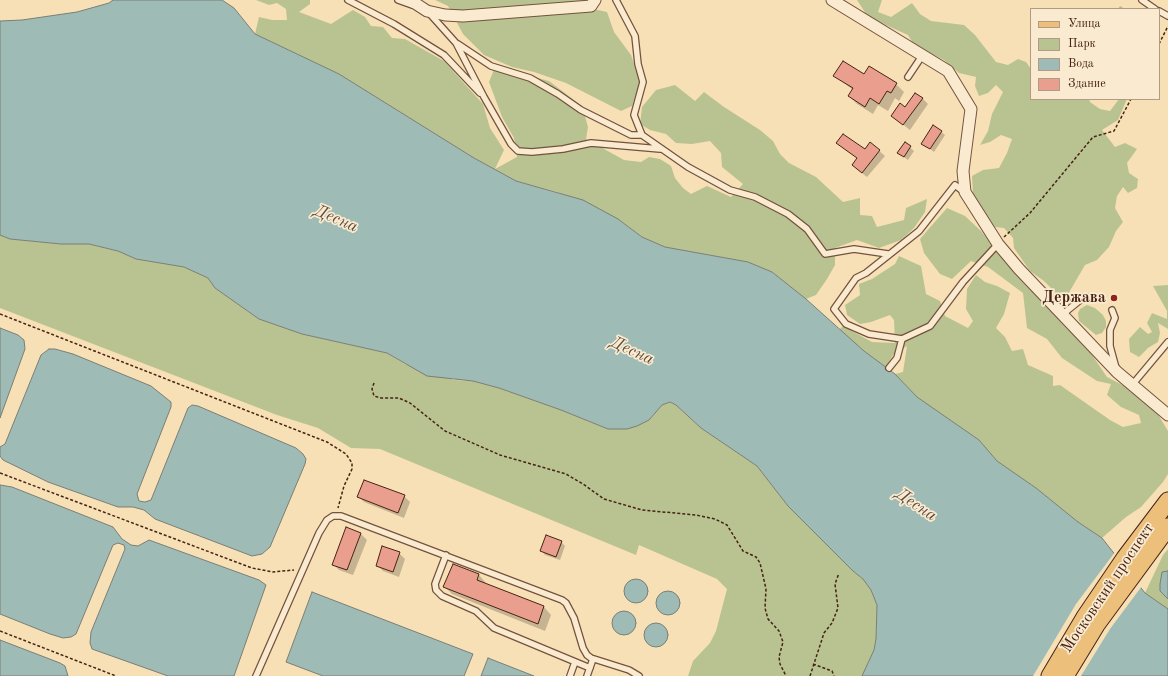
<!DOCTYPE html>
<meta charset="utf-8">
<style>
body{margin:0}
#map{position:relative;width:1168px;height:676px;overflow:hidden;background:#f7e0b6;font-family:"Old Standard TT",serif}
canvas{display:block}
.legend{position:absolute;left:1030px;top:8px;width:130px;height:92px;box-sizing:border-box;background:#faebd0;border:1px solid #b29b86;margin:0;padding:5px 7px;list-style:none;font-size:12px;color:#472316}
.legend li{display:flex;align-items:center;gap:8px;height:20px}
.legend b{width:20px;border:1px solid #b29b86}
</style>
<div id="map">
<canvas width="1168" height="676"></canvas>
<ul class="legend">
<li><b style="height:5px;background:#ecc07b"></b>Улица</li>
<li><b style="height:11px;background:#b9c391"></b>Парк</li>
<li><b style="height:11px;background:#9ebbb5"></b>Вода</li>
<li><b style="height:11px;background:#ea9e8d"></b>Здание</li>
</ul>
</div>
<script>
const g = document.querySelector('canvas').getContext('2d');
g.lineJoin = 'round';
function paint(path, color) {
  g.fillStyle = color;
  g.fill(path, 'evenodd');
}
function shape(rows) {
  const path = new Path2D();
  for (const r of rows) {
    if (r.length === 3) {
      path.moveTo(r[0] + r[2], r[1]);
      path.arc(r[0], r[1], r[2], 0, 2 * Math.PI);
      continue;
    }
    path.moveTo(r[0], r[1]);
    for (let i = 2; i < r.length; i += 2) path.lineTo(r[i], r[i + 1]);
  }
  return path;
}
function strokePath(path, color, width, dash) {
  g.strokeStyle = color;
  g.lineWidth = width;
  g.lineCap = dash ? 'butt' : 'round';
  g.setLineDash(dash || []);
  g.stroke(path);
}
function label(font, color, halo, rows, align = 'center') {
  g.font = font + ' "Old Standard TT",serif';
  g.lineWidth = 3.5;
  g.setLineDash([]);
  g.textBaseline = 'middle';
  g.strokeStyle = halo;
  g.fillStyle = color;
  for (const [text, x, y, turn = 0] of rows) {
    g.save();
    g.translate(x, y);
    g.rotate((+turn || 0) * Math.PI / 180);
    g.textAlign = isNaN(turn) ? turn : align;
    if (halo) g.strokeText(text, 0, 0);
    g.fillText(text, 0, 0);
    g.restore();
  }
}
const green = shape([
 [256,0,310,0,310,4,299,12,331,24,353,10,365,17,371,26,383,27,392,38,405,39,444,61,483,104,490,128,504,150,495,169,517,157,514,138,502,117,489,82,495,67,549,81,582,106,588,127,586,139,624,160,641,162,649,157,660,159,671,166,675,178,683,188,691,194,707,186,731,197,743,184,722,167,721,153,710,141,692,144,676,143,666,134,650,130,640,124,642,107,656,90,675,85,695,101,704,92,724,107,760,130,773,141,780,154,789,163,816,177,843,202,860,198,860,215,872,216,877,227,904,220,906,208,927,199,925,212,914,228,901,240,879,248,857,240,835,248,835,265,827,279,816,295,806,299,772,272,748,262,665,247,642,237,618,219,557,192,516,181,474,158,339,74,255,34,259,17,272,20,287,20,286,9,277,3,269,5],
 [435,0,594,0,593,9,607,12,614,32,631,55,640,82,632,106,621,111,566,83,534,72,512,67,484,55,463,34,448,6],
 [857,0,882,0,878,12,891,17,912,3,920,14,931,21,964,25,975,35,996,62,1008,65,1018,59,1026,62,1031,69,1031,99,1089,99,1090,102,1100,109,1110,111,1119,99,1127,99,1118,120,1102,130,1115,147,1125,143,1137,149,1127,163,1129,173,1138,179,1137,188,1128,193,1123,187,1117,196,1115,208,1123,222,1116,231,1109,247,1097,260,1085,265,1064,301,1044,281,1030,271,1014,248,1013,238,1004,228,995,227,973,195,972,176,983,170,999,168,1007,153,1012,139,1001,135,990,142,980,145,988,131,992,114,1003,92,996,85,988,93,979,96,975,86,976,77,959,73,944,60,914,45,908,35,868,17],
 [947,208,965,216,981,231,1010,266,1090,352,1107,377,1128,388,1144,400,1159,416,1168,431,1168,474,1163,482,1141,507,1126,517,1102,538,1078,522,1036,488,997,461,979,440,917,397,895,374,903,372,907,346,893,355,885,368,839,330,843,326,872,342,895,343,894,320,890,315,871,322,860,324,847,315,845,305,860,295,859,284,872,279,895,264,899,256,921,266,926,294,940,301,945,316,968,328,973,321,966,309,967,289,976,275,985,282,997,286,1010,293,1004,314,996,328,1005,337,1012,351,1023,349,1028,365,1053,376,1053,386,1060,385,1110,420,1123,427,1141,423,1139,415,1121,407,1107,395,1111,384,1097,381,1062,358,1047,339,1027,328,1023,293,988,267,971,261,952,279,940,274,924,253,920,239],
 [0,235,10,239,61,244,89,244,118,251,136,259,184,267,208,278,215,288,259,319,302,334,387,353,405,364,454,380,473,381,499,388,561,410,608,429,649,420,662,405,670,402,676,405,701,428,757,466,788,506,853,571,863,579,871,590,877,605,876,639,874,650,862,676,688,676,693,661,710,643,716,631,727,589,717,579,639,545,636,555,380,449,351,448,318,428,277,415,0,308],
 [1168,285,1168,329,1158,323,1160,333,1158,342,1148,348,1139,357,1130,352,1129,339,1140,327,1148,334,1152,332,1147,323,1152,313,1167,319,1167,311,1153,286],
 [1087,305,1095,308,1103,315,1106,321,1106,327,1102,333,1096,335,1079,321,1078,313,1080,309],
 [1168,549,1168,571,1163,573,1160,584,1160,591,1168,599,1168,609,1145,593,1163,555]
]);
const water = shape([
 [113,0,222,0,234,8,255,34,339,74,474,158,516,181,583,200,618,219,642,237,665,247,748,262,772,272,806,299,864,351,895,374,917,397,979,440,997,461,1036,488,1078,522,1102,538,1145,593,1168,609,1168,676,862,676,874,650,876,639,877,605,871,590,863,579,853,571,788,506,757,466,701,428,676,405,670,402,662,405,649,420,637,426,627,429,608,429,561,410,499,388,473,381,427,376,387,353,302,334,259,319,215,288,208,278,184,267,136,259,118,251,89,244,61,244,10,239,0,235,0,21,22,20,77,12,109,3,113,0],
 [0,328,18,335,24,340,25,349,0,418,0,328],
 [49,349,55,349,73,354,151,386,171,402,171,407,137,494,139,501,145,502,151,500,188,408,192,405,198,406,296,448,303,454,306,459,305,464,270,547,262,554,252,556,155,519,144,510,133,507,118,507,48,482,3,460,0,456,0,447,5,444,41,355,49,349],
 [0,485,12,487,113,527,122,539,131,545,138,546,149,540,259,580,266,585,234,676,168,676,92,649,90,643,91,632,125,549,124,545,118,543,113,545,76,634,71,637,63,638,50,634,0,614,0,485],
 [1168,571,1168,599,1160,591,1160,584,1162,572,1168,571],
 [636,591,12],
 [668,603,12],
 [312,592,473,654,464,676,323,676,286,662,312,592],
 [624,623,12],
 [656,635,12],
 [0,640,60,663,65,666,68,676,0,676,0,640],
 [488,658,534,676,481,676,488,658]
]);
const pier = shape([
 [1115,552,1142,586,1110,629,1081,676,1033,676,1076,604]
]);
const shadow = shape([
 [1120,6,1125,9,1118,9],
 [870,68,896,84,904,92,899,101,895,98,888,111,878,105,873,114,857,104,849,96,853,90,835,76,865,76],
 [922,98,928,104,910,130,892,116],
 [941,132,945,135,934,152,922,143],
 [870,143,885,156,867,177,858,170,858,159,843,148,865,150],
 [905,143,914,151,908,160,898,153],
 [358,496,404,496,410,502,404,518,364,502],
 [347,529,361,534,367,540,353,575,339,570,333,564],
 [561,542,565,546,560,560,545,555,542,551],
 [399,553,405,559,399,577,383,571,377,565],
 [479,575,486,583,486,584,544,607,551,615,545,631,452,594,445,587]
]);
const building = shape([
 [843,61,864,74,869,66,897,83,891,93,887,91,879,104,870,98,865,107,848,96,853,88,833,76,843,61],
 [915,93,923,98,903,125,891,116,900,103,905,107,915,93],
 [933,125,942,131,930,149,921,144,933,125],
 [843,134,865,149,870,142,880,150,862,173,852,165,857,158,836,143,843,134],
 [905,142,911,146,904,157,897,153,905,142],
 [364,480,405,495,398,513,357,497,364,480],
 [346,527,361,533,347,570,332,565,346,527],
 [546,535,562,541,556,557,540,551,546,535],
 [382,546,400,552,393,572,376,566,382,546],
 [453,564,479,574,477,580,544,606,538,624,443,587,453,564]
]);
const path = shape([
 [1159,44,1168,26],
 [1004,237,1030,213,1093,137,1114,131,1131,99],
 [0,314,327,442,346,454,352,463,352,469,344,486,338,508],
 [374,383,372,389,374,396,381,398,399,398,410,403,445,431,500,455,566,474,583,484,604,499,642,510,696,515,715,519,727,525,743,551,756,557,760,563,766,589,765,608,768,619,779,631,783,642,779,657,780,664,786,676],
 [0,473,252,568,273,572,294,570],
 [0,631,116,676],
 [813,664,832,671,834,676],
 [810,676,824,633,832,623,838,608,835,584,839,573]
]);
const service = shape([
 [348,0,394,24,444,55,480,93],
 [398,0,412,5],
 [616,0,635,36,638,64,643,82,634,115,642,135,688,167,730,190,755,197,788,214,807,229,825,254,854,249,888,254],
 [1142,0,1155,9],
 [1159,11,1168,16],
 [430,14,456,43,484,97,511,144,518,151,532,152,563,149,591,143,660,149],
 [458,44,491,66,530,78,558,94,581,110,631,135,642,135],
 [908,77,922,56],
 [964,192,955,185,919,231,866,273,856,278,834,309,846,324,869,334,902,339,930,326,963,282,998,244],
 [1112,310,1115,318,1110,330,1110,346,1116,368],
 [1063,314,1084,297,1101,299],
 [889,368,897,358,902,339],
 [1132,385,1168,342],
 [446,555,435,584,436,590,442,596,476,611,494,628,590,668],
 [256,676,319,533,327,520,333,516,341,516,562,600,566,603,574,618,583,648,587,655,591,658,629,670,639,676],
 [570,676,575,662],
 [587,676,593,659]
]);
const minor = shape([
 [410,0,427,11,445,15,463,16,591,6,595,0],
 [832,0,948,71,971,109,963,171,965,192,998,244,1019,269,1117,372,1168,415]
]);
const primary = shape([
 [1050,676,1085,617,1125,558,1168,501],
 [1065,676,1096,625,1168,527]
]);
const markers = [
 [1114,298,4,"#8f2418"]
];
const poiNames = [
 ["Держава",1106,298]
];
const streetNames = [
 ["Московский проспект",1108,588,-56]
];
const waterNames = [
 ["Десна",336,219,23],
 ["Десна",632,351,25],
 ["Десна",916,505,34]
];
paint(green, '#b9c391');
paint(water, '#9ebbb5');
strokePath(water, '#7b7e75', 1);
paint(pier, '#f7e0b6');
paint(shadow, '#0003');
paint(building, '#ea9e8d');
strokePath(building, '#472316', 1);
strokePath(service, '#73523e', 8);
strokePath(minor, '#73523e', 13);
strokePath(primary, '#472316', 19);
strokePath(path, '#472316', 1.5, [3, 2]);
strokePath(service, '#faebd0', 5.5);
strokePath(minor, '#faebd0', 11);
strokePath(primary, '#ecc07b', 17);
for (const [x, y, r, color] of markers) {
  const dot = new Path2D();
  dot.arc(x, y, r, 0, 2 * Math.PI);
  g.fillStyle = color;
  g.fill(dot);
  strokePath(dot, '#faebd0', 1.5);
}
label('bold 16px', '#472316', '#faebd0', poiNames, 'right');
label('16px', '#472316', '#faebd0', streetNames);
label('italic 17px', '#5d493e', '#faebd0', waterNames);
</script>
